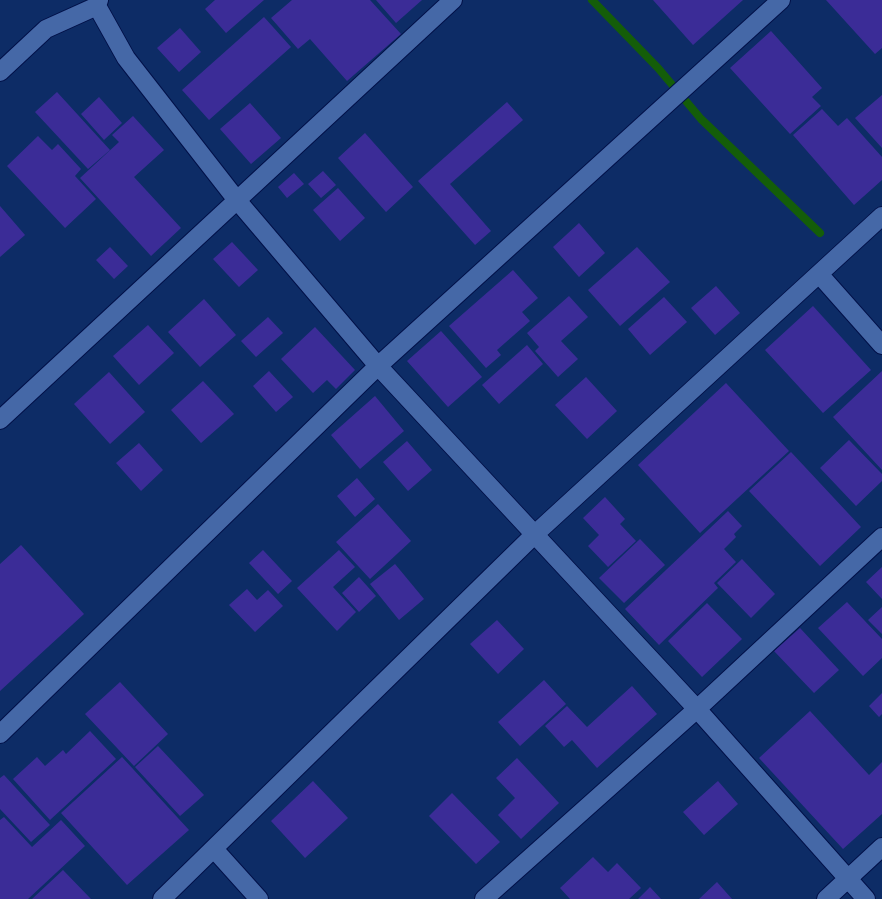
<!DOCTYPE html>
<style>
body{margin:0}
canvas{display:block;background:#0d2c66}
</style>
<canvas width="882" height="899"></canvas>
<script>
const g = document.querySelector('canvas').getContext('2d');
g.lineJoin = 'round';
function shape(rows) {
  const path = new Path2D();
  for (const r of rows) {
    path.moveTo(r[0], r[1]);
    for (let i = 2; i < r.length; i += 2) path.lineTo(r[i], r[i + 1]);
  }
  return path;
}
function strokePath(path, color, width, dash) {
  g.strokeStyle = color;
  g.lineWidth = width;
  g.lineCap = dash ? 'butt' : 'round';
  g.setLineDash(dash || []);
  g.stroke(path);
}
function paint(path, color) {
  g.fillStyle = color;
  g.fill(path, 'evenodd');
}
const stream = shape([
 [592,0,658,68,701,119,820,233]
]);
const building = shape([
 [215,0,264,0,226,33,205,9],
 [292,0,370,0,401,34,347,81,310,39,298,49,271,18],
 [376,0,422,0,396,23],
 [653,0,743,0,693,45],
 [826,0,882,0,882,48,875,54],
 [264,17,291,47,209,120,182,90],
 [180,28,201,52,179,72,157,48],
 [771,31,822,88,812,97,821,106,790,134,730,68],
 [57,92,110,150,88,169,35,112],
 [882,95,882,148,855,118],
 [99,97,122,123,104,140,81,114],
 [507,102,523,120,450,184,491,231,475,245,418,181],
 [250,103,281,138,251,164,220,129],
 [822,109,838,126,847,118,882,157,882,180,854,205,793,135],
 [133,116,164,150,134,177,181,228,151,256,80,178,119,142,112,135],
 [365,133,413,187,386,212,338,158],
 [38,136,52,150,58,144,81,169,75,176,96,199,65,228,7,166],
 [323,171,336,185,321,198,308,184],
 [294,173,304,184,287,198,278,187],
 [338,188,365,218,340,241,313,210],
 [0,206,25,235,0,257],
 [579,223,605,253,579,277,553,247],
 [232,242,258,270,239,287,213,259],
 [110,247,128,266,114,279,96,260],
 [637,247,670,282,620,326,588,290],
 [513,270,538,298,522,312,530,321,497,350,501,355,486,368,449,326],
 [716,286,740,313,715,335,691,308],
 [569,296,588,317,561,341,578,359,558,377,535,351,539,347,527,333],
 [664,297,687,322,650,355,628,329],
 [204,299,236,335,200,367,168,332],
 [813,306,871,370,823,413,765,350],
 [268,317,283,333,256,357,241,341],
 [148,325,174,353,139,385,113,356],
 [315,327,355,370,336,389,327,380,313,393,281,359],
 [441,331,482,377,448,407,407,361],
 [527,345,543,364,499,404,482,385],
 [269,371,293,397,276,412,253,386],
 [882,371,882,470,833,417],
 [109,372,145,412,110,444,74,404],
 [586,377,617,411,587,439,555,405],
 [203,381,234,414,201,443,171,410],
 [726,383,789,451,700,533,638,465],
 [375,396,404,431,360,469,331,435],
 [849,440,882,474,882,481,856,506,820,468],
 [407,441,432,470,408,491,383,462],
 [139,443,163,470,141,491,116,463],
 [791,452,861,527,820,566,749,491],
 [357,478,375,499,355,517,337,496],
 [605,497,625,519,620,524,636,541,608,567,588,546,599,535,583,518],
 [378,504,411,541,370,579,336,542],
 [728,511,742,526,734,534,736,537,724,549,736,562,714,583,718,588,659,645,625,609],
 [640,539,665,565,624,603,599,578],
 [21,545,84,614,0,691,0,564],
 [263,550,292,581,278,594,249,563],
 [339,550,355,567,333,587,356,612,337,631,297,588],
 [742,559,775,594,751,618,717,583],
 [395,564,424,599,399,620,370,584],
 [882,567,882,599,866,582],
 [359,577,376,596,359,612,342,593],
 [247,589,257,600,268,590,283,606,255,632,229,605],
 [847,602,882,639,882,658,863,676,818,628],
 [707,603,742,639,702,677,668,641],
 [882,607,882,634,868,620],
 [497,620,524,649,498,674,470,644],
 [800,628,839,670,814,693,774,651],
 [544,680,566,704,520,746,498,722],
 [120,682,168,734,134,766,85,714],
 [632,686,657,714,597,768,572,740,564,747,545,726,567,706,587,727],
 [882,693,882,714,879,717,869,706],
 [810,711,869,775,882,762,882,814,843,849,759,758],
 [90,731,116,759,50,820,13,779,37,757,45,766,63,750,66,754],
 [158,746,204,795,180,816,135,767],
 [122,757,189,830,127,885,61,813],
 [517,758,559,803,521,839,498,815,515,798,496,778],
 [4,775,50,825,31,842,0,809,0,778],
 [313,781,348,818,305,858,271,821],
 [718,781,738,804,704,835,683,812],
 [452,793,500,842,476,864,429,816],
 [4,817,32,847,61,820,85,846,28,899,0,899,0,820],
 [593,857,608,872,617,863,641,888,629,899,570,899,560,888],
 [63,870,91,899,32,899],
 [717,882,732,899,699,899],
 [650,887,661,899,638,899]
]);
const minor = shape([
 [99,0,97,6,126,58,236,199,378,366,697,709,866,899],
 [0,72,46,29,97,6],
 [819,274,882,345],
 [0,420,453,0],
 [0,734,378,366,781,0],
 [214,849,259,899],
 [162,899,534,535,882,216],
 [484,899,697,709,882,537],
 [826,899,882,847]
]);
strokePath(stream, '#145d09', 8);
paint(building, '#3b2c97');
strokePath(minor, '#001048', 20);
strokePath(minor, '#4568a7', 18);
</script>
